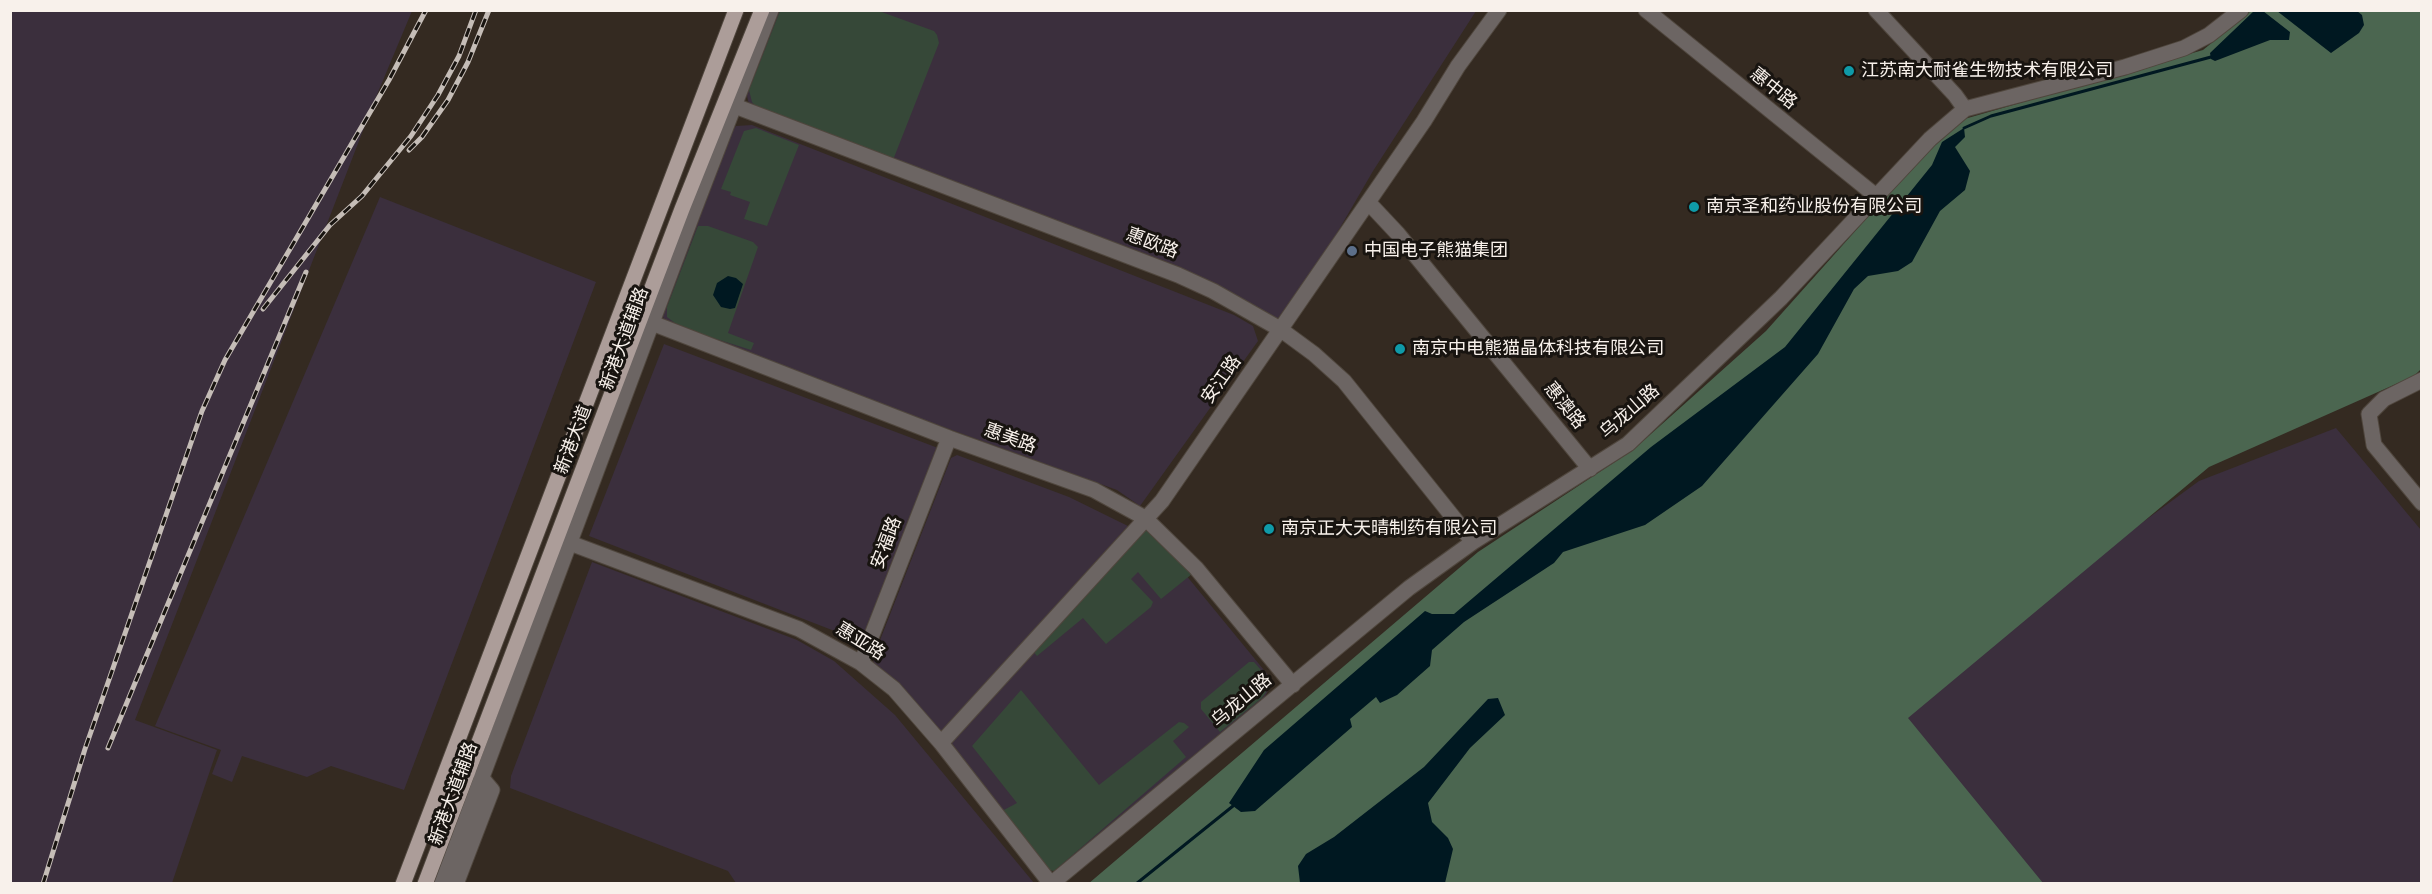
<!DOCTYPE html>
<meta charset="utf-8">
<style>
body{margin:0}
#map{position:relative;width:2432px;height:894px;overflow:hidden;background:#342a21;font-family:"DejaVu Sans",sans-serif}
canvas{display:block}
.frame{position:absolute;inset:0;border:12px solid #f8f1eb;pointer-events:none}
</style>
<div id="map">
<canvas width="2432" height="894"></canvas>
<div class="frame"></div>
</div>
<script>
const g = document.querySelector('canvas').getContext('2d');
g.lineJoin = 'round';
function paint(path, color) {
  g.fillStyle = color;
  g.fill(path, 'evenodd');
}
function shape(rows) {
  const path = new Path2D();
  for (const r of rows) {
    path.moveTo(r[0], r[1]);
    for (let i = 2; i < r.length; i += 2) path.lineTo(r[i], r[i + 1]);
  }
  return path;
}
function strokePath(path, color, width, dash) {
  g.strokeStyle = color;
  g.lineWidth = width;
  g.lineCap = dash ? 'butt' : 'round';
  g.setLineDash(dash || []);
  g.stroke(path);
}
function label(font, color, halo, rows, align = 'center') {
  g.font = font + ' "DejaVu Sans","Noto Sans SC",sans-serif';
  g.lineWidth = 6;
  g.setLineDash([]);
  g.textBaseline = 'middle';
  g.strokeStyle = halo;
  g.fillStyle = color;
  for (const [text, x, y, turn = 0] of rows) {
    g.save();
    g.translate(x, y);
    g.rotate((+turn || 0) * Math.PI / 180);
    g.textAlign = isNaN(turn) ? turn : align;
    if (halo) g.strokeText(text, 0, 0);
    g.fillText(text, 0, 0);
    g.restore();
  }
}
const industrial = shape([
 [10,11,412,11,376,97,135,720,217,750,172,883,11,883],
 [776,11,1476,11,1373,171,1323,257,1276,321,749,105,746,91],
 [752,125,1234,315,1253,326,1258,341,1140,506,1117,490,701,339,665,321,661,313,728,136,736,126],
 [380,197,596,282,404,790,331,766,307,777,242,756,232,782,212,774,221,750,155,726],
 [664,344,938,448,863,642,589,536],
 [2336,428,2421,530,2421,883,2023,883,1894,721,2091,560,2199,481],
 [957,455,1069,497,1128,526,938,736,875,670,873,658,951,458],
 [1143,531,1167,552,1268,675,1269,689,1263,700,1060,867,1046,864,949,744],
 [592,562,797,640,834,661,895,715,1034,883,736,883,728,871,510,788,511,776]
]);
const green = shape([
 [780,11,879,11,934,31,937,35,939,43,893,160,756,107,752,102,749,90],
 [756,128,799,145,767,226,744,219,750,202,730,195,731,192,721,189,744,131],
 [698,226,708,226,753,242,758,247,728,333,754,343,751,350,704,335,675,323,667,317,667,307],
 [1144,528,1158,538,1192,574,1161,599,1138,572,1131,579,1153,602,1151,607,1106,644,1083,618,1037,656,1031,649],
 [1249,662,1254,662,1267,677,1268,689,1262,698,1220,732,1201,709,1201,702],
 [1021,690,1099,785,1179,722,1184,723,1189,727,1173,741,1186,757,1054,871,1047,870,1000,812,1017,803,972,746]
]);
const forest = shape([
 [2251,11,2421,11,2421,369,2414,376,2209,467,1908,718,2043,883,1088,884,1478,552,1633,450,1766,331,1932,145,1961,120,2203,50]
]);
const water = shape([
 [2255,10,2263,11,2290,32,2289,40,2270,40,2215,61,2211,59,2210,53],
 [2277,11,2357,11,2362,15,2364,25,2359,33,2331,53],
 [1964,128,1965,137,1955,147,1970,171,1965,190,1940,211,1912,262,1898,271,1868,276,1854,289,1818,354,1702,486,1645,525,1563,552,1554,563,1464,622,1432,650,1430,666,1397,695,1380,703,1376,697,1350,719,1352,727,1255,811,1241,812,1229,803,1264,750,1425,611,1432,614,1454,614,1651,447,1785,347,1932,165,1942,142],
 [728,276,736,278,743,284,735,308,730,309,721,307,713,295,717,283],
 [1498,698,1505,715,1470,748,1428,803,1432,822,1448,838,1453,849,1445,883,1300,883,1298,866,1306,854,1334,837,1424,767,1488,699]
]);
const stream = shape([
 [1964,128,1991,116,2211,57],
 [1136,884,1233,806]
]);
const minor = shape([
 [1646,10,1876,196],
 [1876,10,1955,95,1965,109],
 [735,106,1178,275,1213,291,1280,329,1314,354,1344,381,1473,542],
 [1368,202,1398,234,1590,469],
 [652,323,949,438,1094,490,1145,518,1196,568,1293,685],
 [2422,380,2384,399,2369,414,2374,445,2422,503],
 [570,543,799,629,861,663,894,689,941,743,1051,884],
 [861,663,949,438],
 [941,743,1162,501,1424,121,1458,66,1499,10],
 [442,884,694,210,771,10],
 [456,884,492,790,481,777],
 [1051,884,1409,588,1473,542,1628,444,1781,298,1930,139,1965,109,2125,67,2184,48,2209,35,2241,10]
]);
const major = shape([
 [403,884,736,10],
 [425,884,682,209,762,10]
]);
const rail = shape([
 [409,150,422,137,448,100,468,62,489,10],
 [263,309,330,225,362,196,411,136,438,95,459,56,476,10],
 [108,748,306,272],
 [43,884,85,749,202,411,225,360,389,80,426,10]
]);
const markers = [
 [1849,71,6,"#0f9aa8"],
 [1694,207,6,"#0f9aa8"],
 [1352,251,6,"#5c6f8a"],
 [1400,349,6,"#0f9aa8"],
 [1269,529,6,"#0f9aa8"]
];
const poiNames = [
 ["江苏南大耐雀生物技术有限公司",1861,71],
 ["南京圣和药业股份有限公司",1706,207],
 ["中国电子熊猫集团",1364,251],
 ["南京中电熊猫晶体科技有限公司",1412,349],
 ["南京正大天晴制药有限公司",1281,529]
];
const streetNames = [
 ["惠中路",1773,89,39],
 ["惠欧路",1152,244,21],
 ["新港大道辅路",625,339,-70],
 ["安江路",1222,380,-55],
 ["惠澳路",1564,406,51],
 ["乌龙山路",1630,412,-41],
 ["惠美路",1010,439,20],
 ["新港大道",574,440,-69],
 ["安福路",887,543,-69],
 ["惠亚路",860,642,32],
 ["乌龙山路",1242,701,-40],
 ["新港大道辅路",454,794,-70]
];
paint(industrial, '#3b2f3d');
paint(green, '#364838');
paint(forest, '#4b6650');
paint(water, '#001821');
strokePath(stream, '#001821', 3);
strokePath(minor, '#4f463d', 17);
strokePath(major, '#4f463d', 17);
strokePath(minor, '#6c6563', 15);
strokePath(major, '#ac9d99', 15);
strokePath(rail, '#c5bdb7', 5);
strokePath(rail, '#181410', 3, [9]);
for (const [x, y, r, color] of markers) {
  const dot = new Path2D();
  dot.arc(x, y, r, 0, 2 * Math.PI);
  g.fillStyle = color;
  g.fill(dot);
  strokePath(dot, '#181410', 2);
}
label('18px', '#f8f1eb', '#181410', poiNames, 'left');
label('18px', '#f8f1eb', '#181410', streetNames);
</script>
